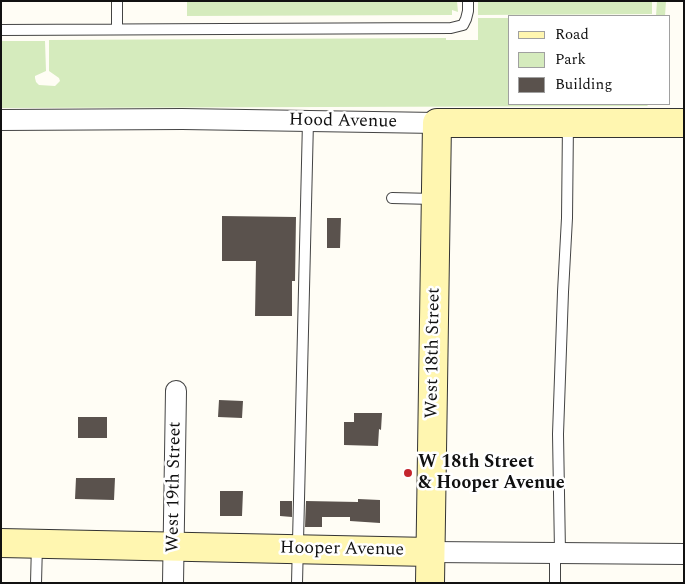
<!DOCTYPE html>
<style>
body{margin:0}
#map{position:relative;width:685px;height:584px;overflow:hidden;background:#fffdf5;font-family:Spectral,serif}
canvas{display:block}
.frame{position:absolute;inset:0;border:2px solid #111;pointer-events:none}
.legend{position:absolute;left:508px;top:15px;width:162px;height:90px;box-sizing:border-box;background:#fff;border:1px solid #a0a0a0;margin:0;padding:6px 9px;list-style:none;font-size:15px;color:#111}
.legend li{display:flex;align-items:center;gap:10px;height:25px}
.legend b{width:25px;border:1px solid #a0a0a0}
</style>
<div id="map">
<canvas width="685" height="584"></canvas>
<div class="frame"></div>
<ul class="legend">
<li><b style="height:6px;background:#fff6b0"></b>Road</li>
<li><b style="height:14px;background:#d5ebbd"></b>Park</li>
<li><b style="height:14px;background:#5a524d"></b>Building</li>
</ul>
</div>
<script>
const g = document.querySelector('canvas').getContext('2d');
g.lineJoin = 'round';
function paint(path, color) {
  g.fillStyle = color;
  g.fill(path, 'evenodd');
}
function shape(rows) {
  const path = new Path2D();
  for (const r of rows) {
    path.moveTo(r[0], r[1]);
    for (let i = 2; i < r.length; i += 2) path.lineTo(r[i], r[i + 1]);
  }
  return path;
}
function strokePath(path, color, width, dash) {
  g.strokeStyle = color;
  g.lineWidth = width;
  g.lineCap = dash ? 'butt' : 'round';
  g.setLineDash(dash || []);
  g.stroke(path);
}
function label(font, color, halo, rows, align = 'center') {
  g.font = font + ' Spectral,serif';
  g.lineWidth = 5;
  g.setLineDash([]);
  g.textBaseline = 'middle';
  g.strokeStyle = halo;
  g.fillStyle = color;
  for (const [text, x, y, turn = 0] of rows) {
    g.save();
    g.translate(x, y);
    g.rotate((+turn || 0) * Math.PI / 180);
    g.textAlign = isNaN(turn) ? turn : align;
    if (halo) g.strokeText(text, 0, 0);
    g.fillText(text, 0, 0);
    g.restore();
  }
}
const green = shape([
 [187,1,457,1,458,12,452,10,452,15,187,16],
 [478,1,652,1,652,14,478,15],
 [657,1,666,1,665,16,656,16],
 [478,18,509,18,509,104,649,104,647,106,1,108,1,41,45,41,46,71,35,76,35,78,36,82,39,85,55,86,60,81,59,78,49,71,49,40,446,38,446,40,478,40]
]);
const building = shape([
 [222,216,296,217,295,281,292,281,292,316,255,316,256,261,222,261],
 [327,218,341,218,340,248,327,248],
 [219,400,243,401,242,418,218,417],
 [354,413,382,413,381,430,379,429,378,446,344,445,344,422,354,422],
 [78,417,107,417,107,438,78,438],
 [76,478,115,478,114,500,75,499],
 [220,491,243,491,242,516,220,516],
 [358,499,380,500,380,523,350,521,350,517,322,517,322,527,305,527,306,501,358,502],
 [280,501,292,501,292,517,280,516]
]);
const lane = shape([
 [117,1,117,29],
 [1,30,451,28,463,25,466,19,468,11,468,1],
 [392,198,434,199],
 [560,552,558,434,563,292,567,218,568,123],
 [36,583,37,544],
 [297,583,308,121],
 [555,583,555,552]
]);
const street = shape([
 [1,120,182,119,437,123],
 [430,552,684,554],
 [173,583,176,391]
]);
const secondary = shape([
 [1,543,430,552],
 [430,583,437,123,684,123]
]);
const markers = [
 [408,473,5,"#c4262e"]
];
const streetNames = [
 ["Hood Avenue",343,122,1],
 ["West 18th Street",434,353,-89],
 ["West 19th Street",175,487,-89],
 ["Hooper Avenue",342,550,1]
];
const poiNames = [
 ["W 18th Street",418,463],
 ["& Hooper Avenue",418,484]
];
paint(green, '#d5ebbd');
paint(building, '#5a524d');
strokePath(lane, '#444', 12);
strokePath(street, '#444', 22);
strokePath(secondary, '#333', 30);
strokePath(lane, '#fff', 10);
strokePath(street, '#fff', 20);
strokePath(secondary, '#fff6b0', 28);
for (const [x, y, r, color] of markers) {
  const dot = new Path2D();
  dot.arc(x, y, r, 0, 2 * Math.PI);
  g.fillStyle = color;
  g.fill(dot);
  strokePath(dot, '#fff', 2);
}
label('18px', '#111', '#fff', streetNames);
label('bold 18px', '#111', '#fff', poiNames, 'left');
</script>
